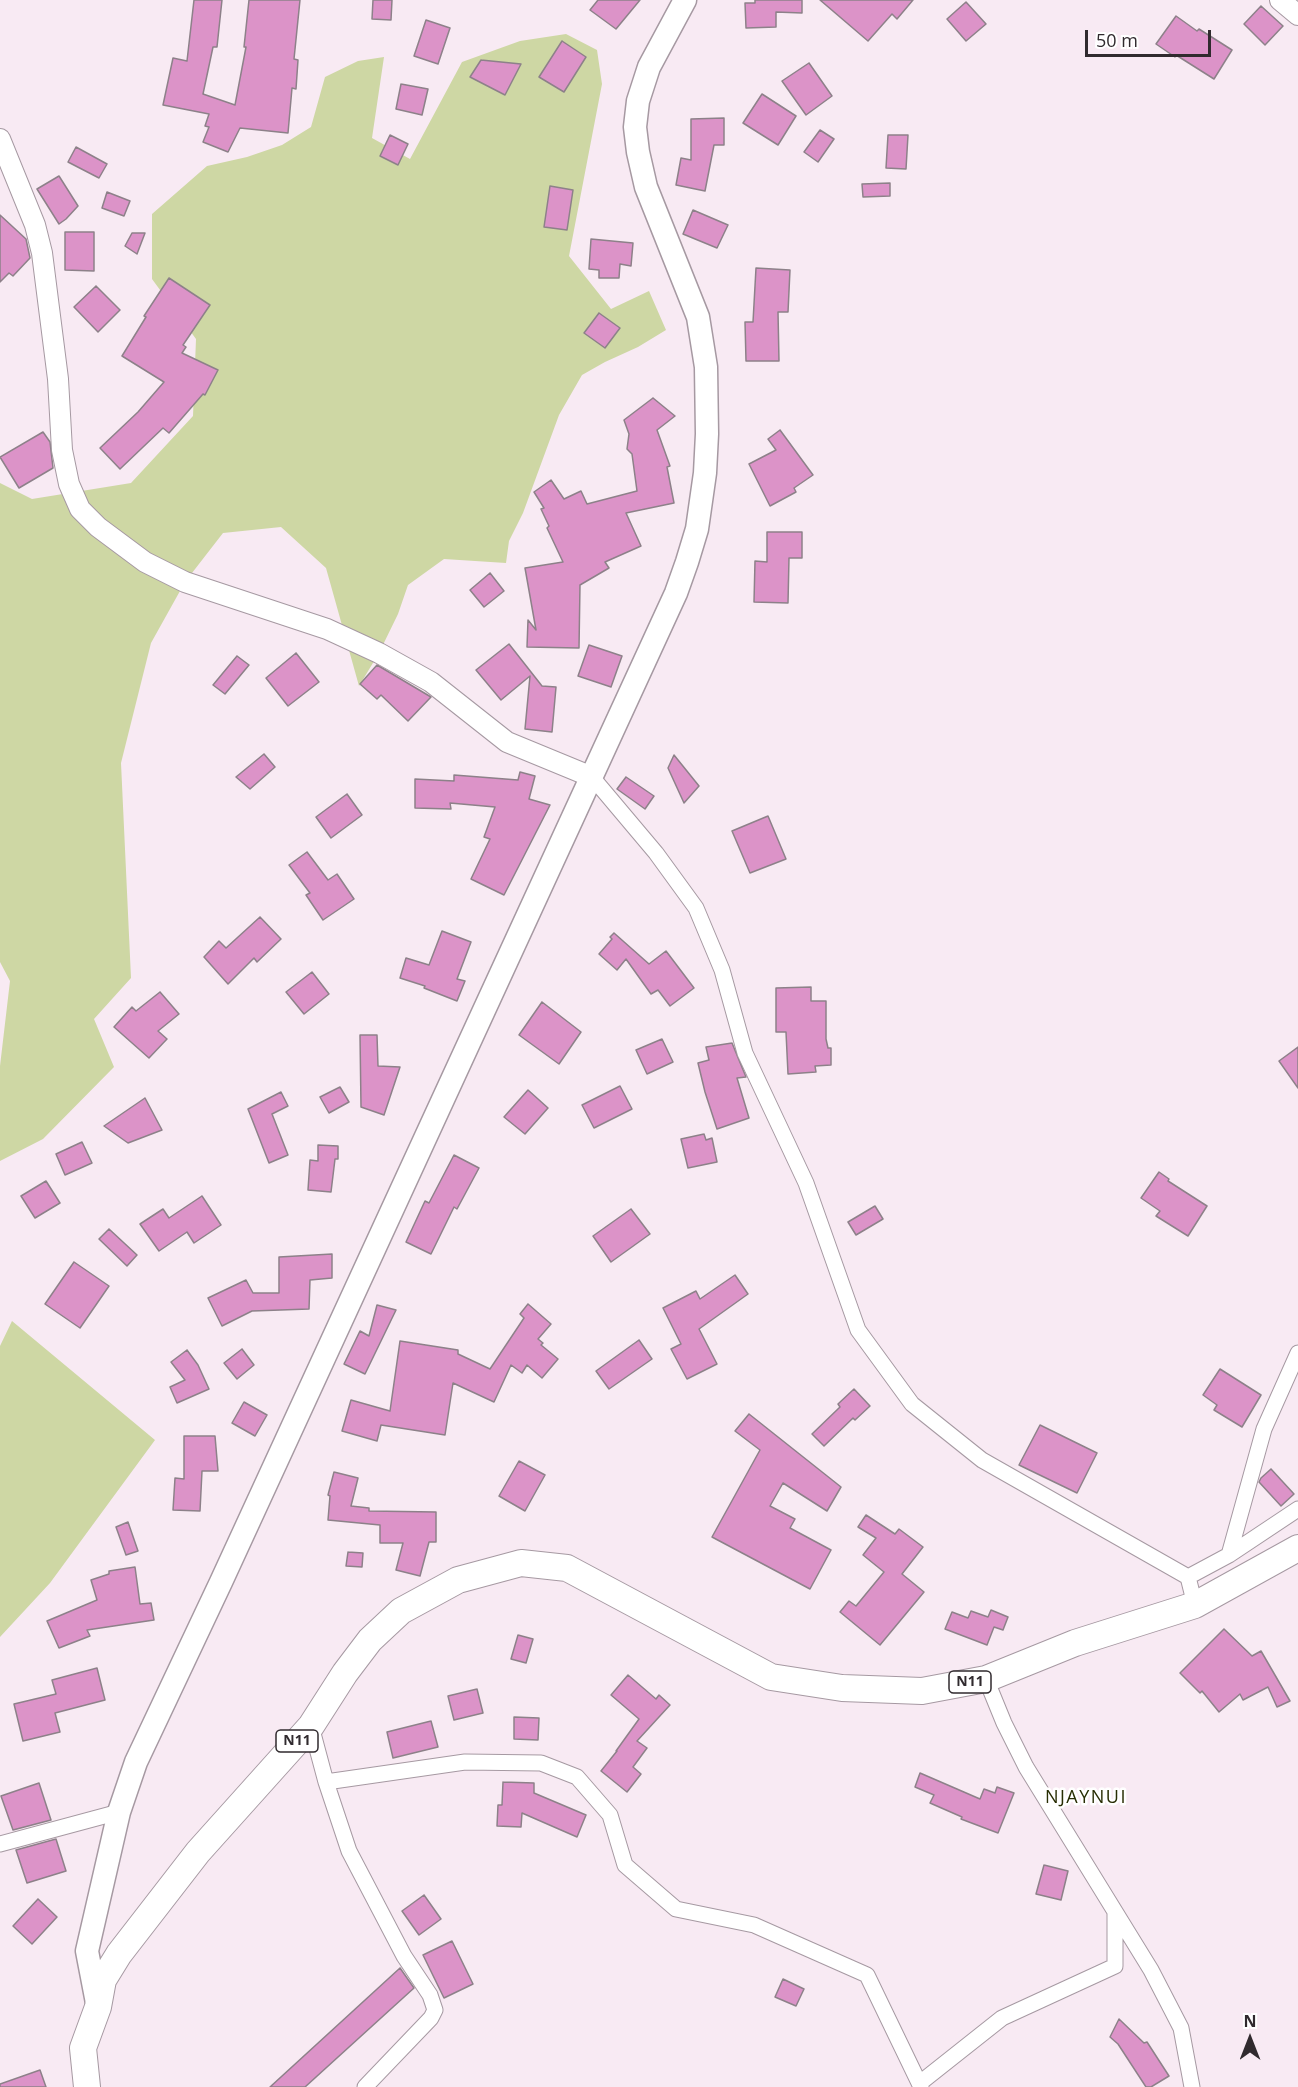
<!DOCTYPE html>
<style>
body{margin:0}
#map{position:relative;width:1298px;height:2087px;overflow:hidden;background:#f8eaf3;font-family:"Open Sans",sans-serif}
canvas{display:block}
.north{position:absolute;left:1220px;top:2009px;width:60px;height:60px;-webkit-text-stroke:4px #fff;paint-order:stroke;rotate:0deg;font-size:16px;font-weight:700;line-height:24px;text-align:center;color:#302a2e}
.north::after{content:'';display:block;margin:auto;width:21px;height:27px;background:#302a2e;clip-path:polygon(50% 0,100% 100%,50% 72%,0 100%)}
.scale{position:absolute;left:1085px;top:30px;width:126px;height:27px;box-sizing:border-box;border:3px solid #302a2e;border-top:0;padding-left:8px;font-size:18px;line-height:21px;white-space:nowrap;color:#302a2e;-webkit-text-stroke:4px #fff;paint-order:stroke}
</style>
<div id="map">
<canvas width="1298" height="2087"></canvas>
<div class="north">N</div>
<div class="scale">50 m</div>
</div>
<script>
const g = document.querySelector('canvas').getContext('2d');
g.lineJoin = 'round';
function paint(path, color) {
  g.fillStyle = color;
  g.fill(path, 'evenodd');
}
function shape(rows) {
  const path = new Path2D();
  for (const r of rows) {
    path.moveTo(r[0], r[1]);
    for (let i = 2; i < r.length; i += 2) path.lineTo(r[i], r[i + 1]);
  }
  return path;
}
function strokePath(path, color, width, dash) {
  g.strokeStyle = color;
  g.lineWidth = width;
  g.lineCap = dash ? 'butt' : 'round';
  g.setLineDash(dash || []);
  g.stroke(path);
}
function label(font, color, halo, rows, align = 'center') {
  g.font = font + ' "Open Sans",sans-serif';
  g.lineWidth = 5;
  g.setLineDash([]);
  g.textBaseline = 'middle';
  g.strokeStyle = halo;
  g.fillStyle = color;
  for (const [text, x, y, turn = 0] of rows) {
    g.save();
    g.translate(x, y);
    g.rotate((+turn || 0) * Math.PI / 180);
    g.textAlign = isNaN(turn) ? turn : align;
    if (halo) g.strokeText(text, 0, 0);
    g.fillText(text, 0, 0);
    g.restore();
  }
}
const green = shape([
 [566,34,597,50,602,84,569,256,611,309,649,291,666,330,638,347,605,362,582,375,559,415,523,513,509,541,506,563,444,559,408,585,398,614,379,653,359,686,326,568,281,527,223,533,185,582,151,643,121,763,131,978,94,1019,114,1067,43,1139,0,1161,0,1066,10,981,0,962,0,483,32,499,131,483,193,416,196,339,152,279,152,214,207,166,247,157,282,145,311,127,325,77,358,61,384,57,372,138,410,159,462,62,520,41],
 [12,1321,155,1440,50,1583,0,1637,0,1346]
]);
const building = shape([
 [194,0,222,0,217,47,213,47,203,94,235,105,246,47,244,47,249,0,300,0,294,59,298,60,296,89,292,88,288,133,240,128,228,152,203,142,209,127,205,126,209,114,163,105,173,58,187,61,194,0],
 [373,0,392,0,391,20,372,19,373,0],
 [598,0,640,0,616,29,590,10,598,0],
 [755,0,802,0,802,13,776,12,776,27,746,28,745,3,755,3,755,0],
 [820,0,913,0,897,19,892,14,868,41,820,0],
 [966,2,986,24,966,41,947,19,966,2],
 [1261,6,1283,26,1265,45,1244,24,1261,6],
 [1176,16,1197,31,1199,29,1232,50,1214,79,1176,55,1175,57,1156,44,1176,16],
 [426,20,450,28,438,64,414,56,426,20],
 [562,41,586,57,564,92,539,77,562,41],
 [481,60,521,64,505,95,470,77,481,60],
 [809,63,832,96,806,115,782,81,809,63],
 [401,84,428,89,422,115,396,109,401,84],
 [762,94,796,116,778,145,743,123,762,94],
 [724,118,724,145,714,145,705,191,676,185,681,158,691,160,691,119,724,118],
 [820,130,834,139,818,162,804,152,820,130],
 [390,135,408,144,398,165,380,156,390,135],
 [888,135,908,135,906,169,886,168,888,135],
 [76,147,107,164,99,178,68,162,76,147],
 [59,176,78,206,66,219,59,224,37,189,59,176],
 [890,183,890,196,863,197,862,184,890,183],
 [550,186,573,190,567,230,544,227,550,186],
 [107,192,130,201,124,216,102,208,107,192],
 [693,210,728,225,717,248,683,234,693,210],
 [0,215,26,239,30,258,13,276,9,273,0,282,0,215],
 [65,232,94,232,94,271,65,270,65,232],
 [132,233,145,233,137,254,125,246,132,233],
 [591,239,633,243,631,266,620,264,619,278,599,278,599,270,589,269,591,239],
 [756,268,790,270,788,312,778,312,779,361,746,361,745,322,753,322,756,268],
 [169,278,210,305,183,345,186,347,182,353,218,370,205,395,203,394,169,433,163,428,120,469,100,448,138,412,164,382,122,356,146,317,144,316,169,278],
 [96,286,120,310,98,332,74,307,96,286],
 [599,313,620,328,605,348,584,333,599,313],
 [653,398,675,416,657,430,670,466,667,467,674,503,626,513,641,546,605,562,609,568,580,585,579,648,527,647,528,620,536,630,525,568,563,562,547,528,549,526,541,509,544,508,534,492,551,480,564,499,581,491,587,504,637,491,632,454,627,449,629,434,624,420,653,398],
 [780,430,813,475,794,488,796,492,770,506,749,464,776,450,768,439,780,430],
 [43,432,50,442,53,468,19,488,0,457,43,432],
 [767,532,802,532,802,558,789,558,788,603,754,602,755,561,767,562,767,532],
 [490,573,504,591,484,607,470,590,490,573],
 [509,644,542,686,556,687,552,732,525,729,530,676,501,700,476,670,509,644],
 [589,645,622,656,611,687,578,676,589,645],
 [296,653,319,682,288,706,266,678,296,653],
 [237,656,249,665,225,694,213,685,237,656],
 [377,665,431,697,408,721,381,695,377,699,360,684,377,665],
 [264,754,275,767,250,789,236,777,264,754],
 [674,755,699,786,684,803,668,768,674,755],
 [520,772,535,776,529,799,550,805,504,895,471,879,490,839,484,837,495,807,450,803,451,809,415,808,415,779,454,781,454,775,518,780,520,772],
 [626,777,654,796,645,809,617,789,626,777],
 [347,794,362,815,331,838,316,817,347,794],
 [768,816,786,859,750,873,732,831,768,816],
 [307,852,328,880,337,874,354,899,323,920,306,895,310,893,289,865,307,852],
 [260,917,281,939,257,962,254,958,228,984,204,957,219,941,226,948,260,917],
 [442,931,471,942,457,979,465,981,457,1001,424,988,425,986,400,978,406,958,429,965,442,931],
 [614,933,649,964,666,951,694,988,670,1006,658,990,651,994,626,959,617,970,599,954,612,939,610,937,614,933],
 [312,972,329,994,304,1014,286,992,312,972],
 [811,987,811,1001,826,1001,826,1039,828,1048,831,1048,831,1065,815,1066,816,1072,788,1074,786,1032,776,1032,776,988,811,987],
 [160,992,179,1014,158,1031,167,1039,149,1058,114,1027,132,1007,136,1011,160,992],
 [542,1002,581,1032,559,1064,519,1035,542,1002],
 [360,1035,377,1035,378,1066,400,1067,384,1115,361,1107,360,1035],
 [662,1039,673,1062,647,1074,636,1050,662,1039],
 [732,1043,746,1077,737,1078,749,1118,717,1129,705,1092,698,1063,709,1060,706,1047,732,1043],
 [1298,1047,1298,1088,1279,1061,1298,1047],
 [620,1086,632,1109,594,1128,582,1105,620,1086],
 [340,1087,349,1102,329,1113,320,1097,340,1087],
 [528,1090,548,1108,525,1134,504,1117,528,1090],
 [281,1092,288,1106,272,1114,288,1155,269,1163,248,1109,281,1092],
 [145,1098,162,1130,128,1143,104,1126,145,1098],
 [704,1134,706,1140,712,1138,717,1162,688,1168,681,1139,704,1134],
 [82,1142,92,1163,65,1175,56,1154,82,1142],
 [318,1145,338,1146,338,1159,335,1159,331,1192,308,1190,310,1160,318,1161,318,1145],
 [454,1155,479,1168,457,1209,454,1207,431,1254,406,1242,425,1201,429,1203,454,1155],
 [1159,1172,1169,1179,1168,1181,1207,1206,1188,1236,1156,1216,1160,1211,1141,1198,1159,1172],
 [46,1181,60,1203,35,1218,21,1196,46,1181],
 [202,1196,221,1225,194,1243,187,1232,159,1251,140,1224,163,1209,169,1218,202,1196],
 [875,1206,883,1219,856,1235,848,1222,875,1206],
 [631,1209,650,1234,611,1262,593,1236,631,1209],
 [109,1229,137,1255,127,1266,99,1239,109,1229],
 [332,1254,332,1278,310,1280,309,1309,252,1311,222,1326,208,1298,246,1280,253,1293,279,1293,279,1257,332,1254],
 [74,1262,109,1286,80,1328,45,1304,74,1262],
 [735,1275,748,1294,699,1329,717,1364,687,1379,671,1349,681,1344,663,1308,696,1291,700,1299,735,1275],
 [528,1304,551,1324,538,1339,543,1343,541,1345,558,1359,542,1378,527,1365,522,1373,511,1365,494,1402,453,1383,445,1435,381,1425,377,1441,342,1431,351,1400,390,1411,400,1341,458,1350,458,1354,490,1369,524,1318,520,1314,528,1304],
 [377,1305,396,1310,365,1374,344,1364,360,1331,369,1336,377,1305],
 [639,1340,652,1359,609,1389,596,1371,639,1340],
 [242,1349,254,1365,237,1379,224,1363,242,1349],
 [187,1350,198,1365,209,1389,177,1403,170,1387,185,1380,171,1362,187,1350],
 [1220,1369,1261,1395,1242,1427,1214,1410,1217,1405,1203,1395,1220,1369],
 [854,1389,870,1406,855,1420,853,1418,824,1446,812,1434,840,1407,838,1404,854,1389],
 [244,1402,267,1415,255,1436,232,1423,244,1402],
 [749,1414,841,1487,827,1511,783,1483,770,1506,795,1519,790,1528,831,1550,810,1589,712,1537,760,1450,735,1431,749,1414],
 [1040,1425,1097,1453,1077,1493,1019,1465,1040,1425],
 [184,1436,215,1436,218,1471,202,1471,200,1511,173,1510,175,1478,184,1479,184,1436],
 [519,1461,545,1475,525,1511,499,1496,519,1461],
 [1271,1469,1294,1494,1281,1506,1259,1482,1261,1478,1271,1469],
 [334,1472,358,1478,351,1506,369,1508,369,1511,436,1512,436,1542,429,1542,420,1576,396,1570,403,1543,380,1543,380,1525,328,1520,330,1496,328,1495,334,1472],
 [866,1515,895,1534,899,1529,923,1547,902,1574,924,1592,880,1645,840,1612,849,1601,856,1606,884,1572,863,1555,876,1538,858,1527,866,1515],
 [128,1522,138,1551,126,1555,116,1527,128,1522],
 [348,1552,363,1553,362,1567,346,1566,348,1552],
 [135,1567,140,1604,151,1603,154,1620,87,1630,90,1636,59,1648,47,1621,97,1600,91,1580,109,1574,109,1571,135,1567],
 [991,1610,1008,1617,1003,1630,994,1627,987,1645,945,1629,952,1612,968,1618,971,1611,988,1617,991,1610],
 [1224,1629,1252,1656,1261,1651,1290,1701,1277,1707,1268,1687,1243,1700,1240,1694,1219,1712,1202,1691,1200,1693,1180,1673,1224,1629],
 [518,1635,533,1639,526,1663,511,1659,518,1635],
 [97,1668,105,1700,55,1713,60,1732,23,1741,14,1704,56,1694,52,1680,97,1668],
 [628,1675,656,1699,659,1695,670,1705,637,1741,647,1748,633,1767,641,1774,627,1792,601,1771,617,1751,616,1751,639,1719,611,1695,628,1675],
 [477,1689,483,1713,454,1720,448,1696,477,1689],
 [514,1717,539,1718,538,1740,514,1739,514,1717],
 [431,1721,438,1747,393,1758,387,1732,431,1721],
 [920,1773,980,1799,984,1789,995,1793,997,1787,1014,1793,998,1833,961,1819,962,1817,930,1803,934,1795,915,1787,920,1773],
 [503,1782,534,1783,534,1793,586,1815,577,1837,522,1813,521,1827,497,1826,498,1805,502,1805,503,1782],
 [39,1783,51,1820,13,1830,1,1796,39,1783],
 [56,1839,66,1871,27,1883,16,1850,56,1839],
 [1044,1865,1068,1871,1061,1900,1036,1894,1044,1865],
 [424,1895,441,1919,419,1935,402,1911,424,1895],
 [38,1899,57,1917,32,1944,13,1926,38,1899],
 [452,1941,473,1984,444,1998,423,1955,452,1941],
 [400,1968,414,1988,305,2087,270,2087,400,1968],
 [783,1979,804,1989,796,2006,775,1997,783,1979],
 [1119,2019,1144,2043,1147,2042,1169,2076,1151,2087,1146,2087,1118,2044,1110,2037,1119,2019],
 [40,2070,46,2087,0,2087,0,2084,40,2070]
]);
const minor = shape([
 [592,777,656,853,696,908,722,970,745,1053,806,1183,858,1330,912,1404,982,1460,1188,1577,1195,1605],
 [1229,1555,1264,1429,1298,1353],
 [1188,1577,1229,1555,1298,1509],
 [986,1679,1004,1723,1026,1767,1151,1970,1181,2028,1192,2087],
 [311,1726,326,1782,349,1851,404,1956,430,1995,435,2010,431,2018,365,2087],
 [326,1782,465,1762,541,1763,577,1777,610,1815,625,1865,676,1909,754,1925,867,1975,921,2087],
 [0,1844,119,1812],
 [920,2083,1002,2018,1115,1966,1115,1912]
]);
const tertiary = shape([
 [1280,0,1298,15],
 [0,139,35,225,42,253,58,379,62,450,69,484,80,509,98,527,145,562,185,582,327,629,379,653,431,682,507,742,592,777]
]);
const secondary = shape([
 [97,2003,87,1951,119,1812,136,1762,221,1582,676,593,687,562,697,529,705,473,707,434,706,367,698,317,646,187,638,152,635,127,638,101,649,67,685,0]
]);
const trunk = shape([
 [87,2087,83,2048,98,2007,103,1980,119,1954,198,1852,311,1726,345,1673,370,1640,401,1611,458,1580,521,1563,567,1568,771,1677,842,1688,922,1691,986,1679,1075,1643,1195,1605,1298,1548]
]);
const shields = [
 [970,1682,42],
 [297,1741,42]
];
const shieldNames = [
 ["N11",970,1682],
 ["N11",297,1741]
];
const quarterNames = [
 ["NJAYNUI",1086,1798]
];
paint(green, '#ced7a4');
paint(building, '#dc93c8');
strokePath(building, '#8d8189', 1.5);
strokePath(minor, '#a699a2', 17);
strokePath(tertiary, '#a699a2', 22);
strokePath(secondary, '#a699a2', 25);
strokePath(trunk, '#a699a2', 28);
strokePath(minor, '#fff', 15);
strokePath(tertiary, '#fff', 20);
strokePath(secondary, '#fff', 22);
strokePath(trunk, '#fff', 26);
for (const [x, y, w] of shields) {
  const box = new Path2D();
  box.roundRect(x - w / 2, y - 11, w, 22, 4.5);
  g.fillStyle = '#fff';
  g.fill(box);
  strokePath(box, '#302a2e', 1.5);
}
label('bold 14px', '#302a2e', null, shieldNames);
g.letterSpacing = '1.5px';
label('18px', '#282d04', '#fff', quarterNames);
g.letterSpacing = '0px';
</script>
